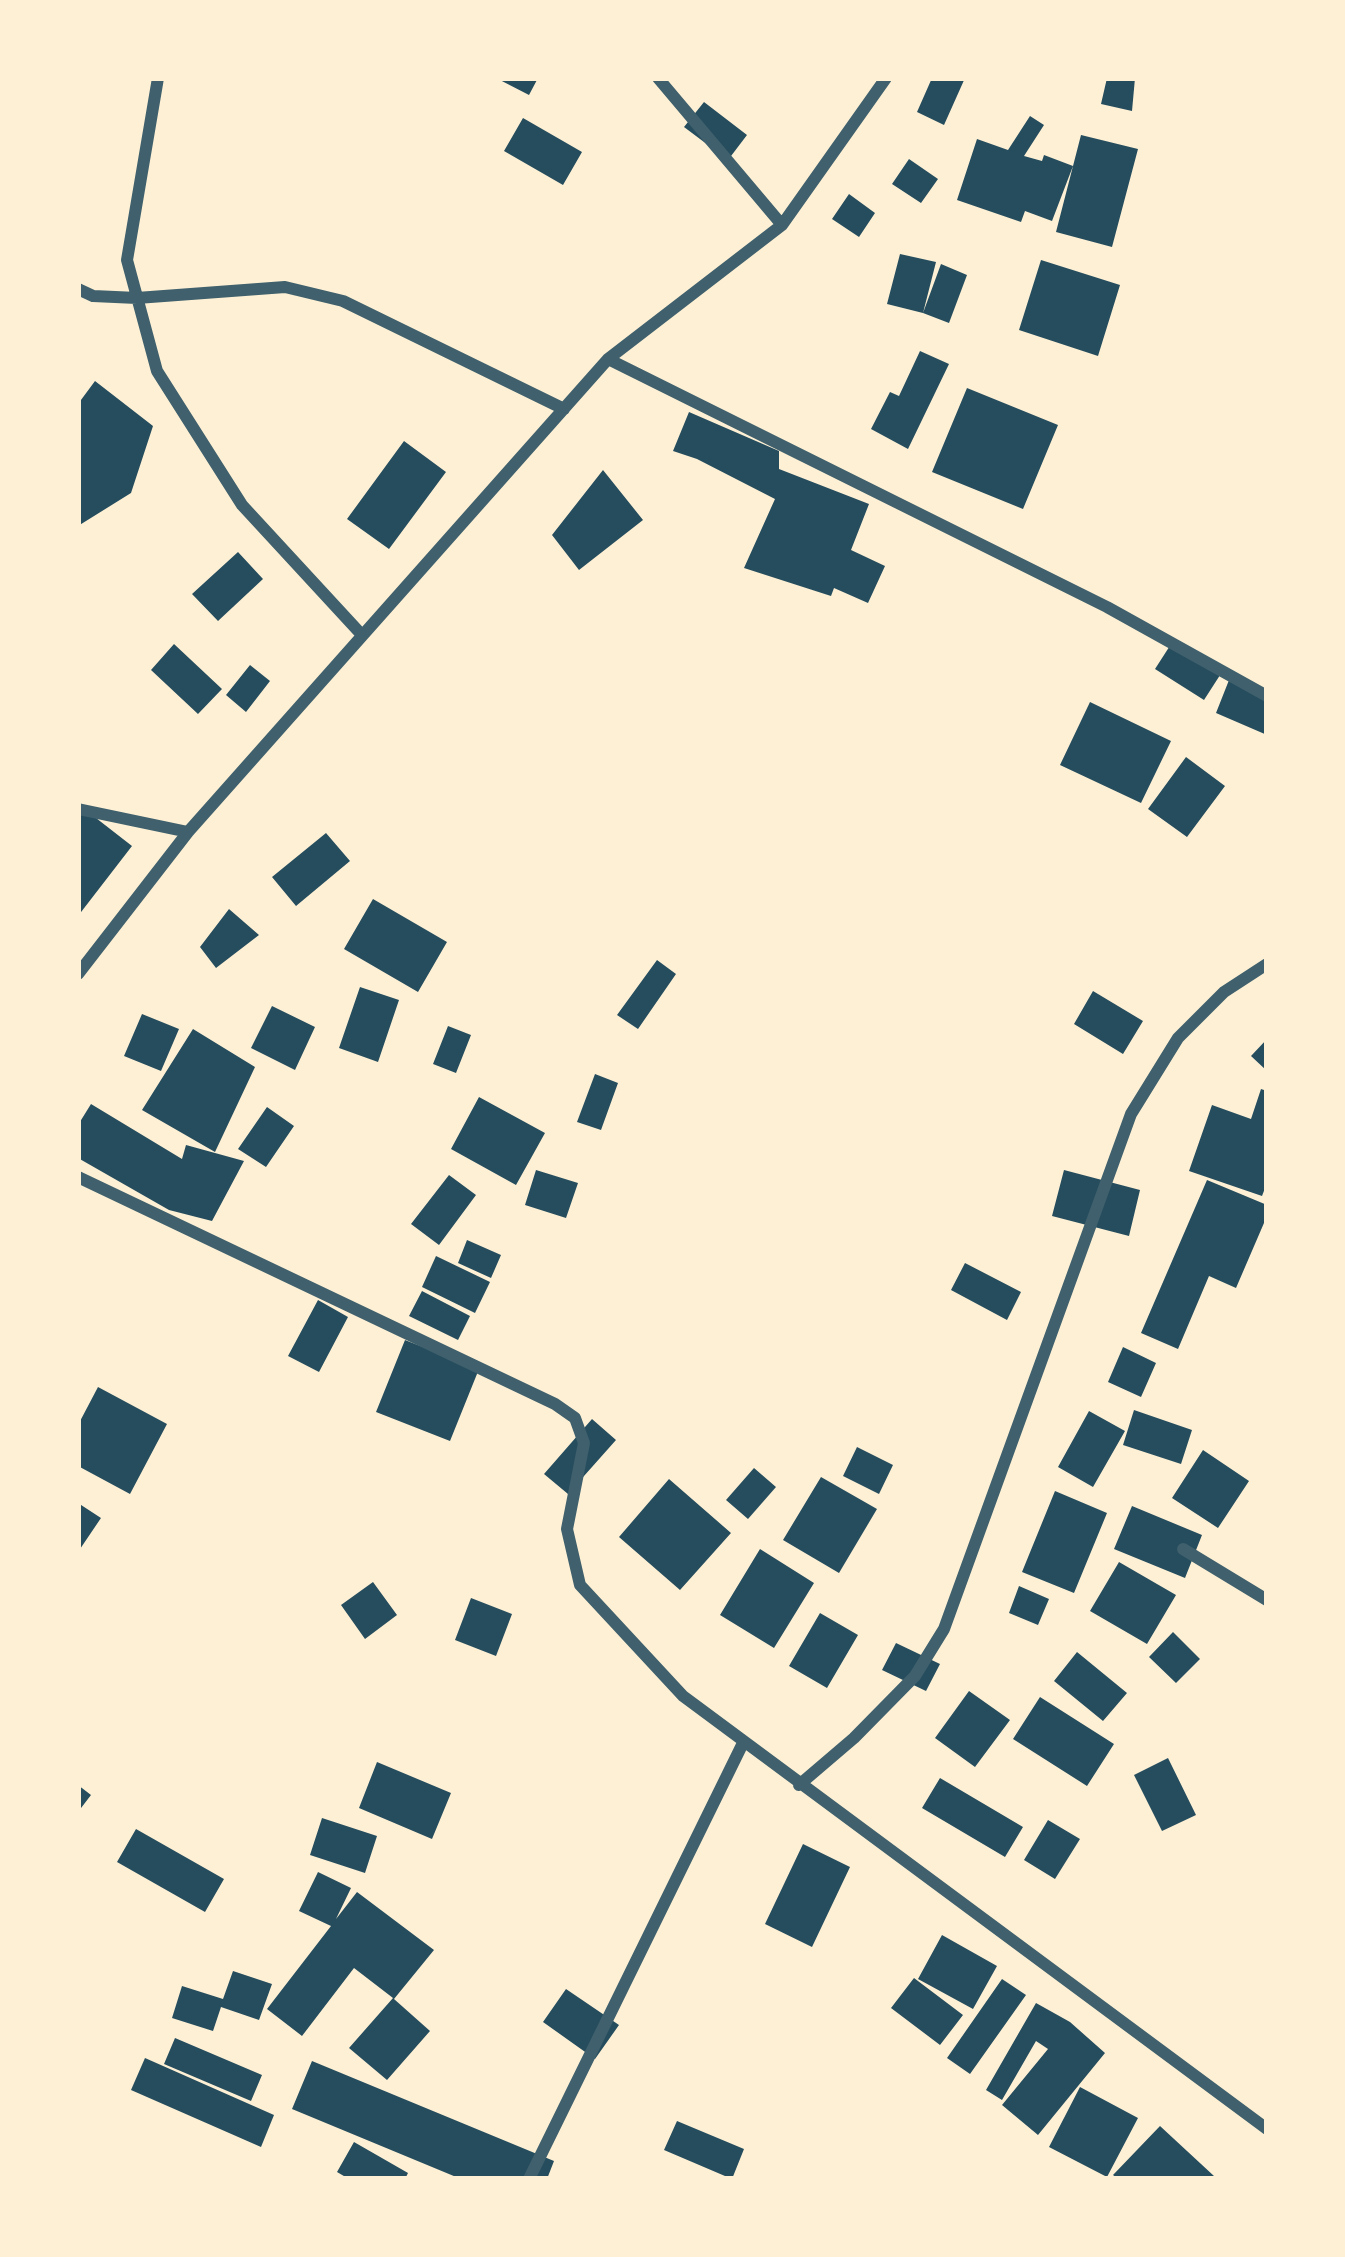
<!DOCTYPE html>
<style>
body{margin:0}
#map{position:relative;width:1345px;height:2257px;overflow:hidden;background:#fdf0d5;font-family:"Source Sans 3",sans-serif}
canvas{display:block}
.frame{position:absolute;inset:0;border:81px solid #fdf0d5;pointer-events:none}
</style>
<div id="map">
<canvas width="1345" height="2257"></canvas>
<div class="frame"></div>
</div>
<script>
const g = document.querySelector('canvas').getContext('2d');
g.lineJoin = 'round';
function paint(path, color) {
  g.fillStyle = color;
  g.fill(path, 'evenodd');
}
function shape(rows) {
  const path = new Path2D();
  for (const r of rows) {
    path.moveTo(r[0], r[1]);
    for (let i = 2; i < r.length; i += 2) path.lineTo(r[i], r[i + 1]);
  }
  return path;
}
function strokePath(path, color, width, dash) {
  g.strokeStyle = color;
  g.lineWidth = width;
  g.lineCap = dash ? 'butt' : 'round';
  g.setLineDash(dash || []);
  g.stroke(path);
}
const building = shape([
 [496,78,538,78,529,95],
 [932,78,965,78,944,125,917,112],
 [1107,78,1135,78,1132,111,1101,104],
 [704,102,747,135,728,160,684,127],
 [1030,116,1044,125,1024,156,1042,161,1044,155,1073,166,1052,221,1025,211,1021,222,957,200,977,139,1008,150],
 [523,118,582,152,563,185,504,151],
 [1081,135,1138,149,1112,247,1056,232],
 [909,159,938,179,921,203,892,184],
 [849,194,875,213,859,237,832,219],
 [900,254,936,262,923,313,887,304],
 [1041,260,1120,285,1098,356,1019,330],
 [941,264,967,275,949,323,923,313],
 [920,351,949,364,908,449,871,429,890,392,899,396],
 [95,381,153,426,131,493,78,526,78,404],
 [967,388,1058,425,1023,509,932,472],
 [689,412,779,451,779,469,869,504,851,550,885,566,868,603,834,588,831,596,744,568,775,499,697,459,673,451],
 [404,441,446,472,389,549,347,519],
 [603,470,643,520,579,570,552,535],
 [238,552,263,579,218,621,192,594],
 [1173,641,1222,672,1204,700,1155,669],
 [174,644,222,689,198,714,151,670],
 [250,665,270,681,246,712,226,695],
 [1231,675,1267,690,1267,735,1216,713],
 [1090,702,1171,741,1141,803,1060,765],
 [1186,757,1225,786,1187,837,1148,809],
 [78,804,132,846,78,916],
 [326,833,350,861,296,906,272,877],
 [373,899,447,942,418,992,344,949],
 [229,909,259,935,216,968,200,947],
 [657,960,676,974,638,1029,617,1015],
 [360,987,399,1000,378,1062,339,1048],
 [1093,991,1143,1021,1123,1054,1074,1024],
 [272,1006,315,1027,295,1070,251,1048],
 [142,1014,179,1029,161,1071,124,1056],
 [448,1026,471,1035,456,1073,433,1064],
 [193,1029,255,1067,215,1152,142,1110],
 [1267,1039,1267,1071,1251,1056],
 [595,1074,618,1083,601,1130,577,1122],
 [1261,1089,1267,1091,1267,1183,1262,1196,1189,1171,1212,1105,1251,1119],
 [479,1097,545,1133,516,1185,451,1149],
 [91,1104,182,1159,186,1145,244,1161,212,1221,169,1210,78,1158,78,1125],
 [267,1107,294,1126,266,1167,238,1149],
 [536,1170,578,1183,566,1218,525,1205],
 [1064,1170,1140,1190,1129,1236,1052,1216],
 [449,1175,476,1195,439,1245,411,1224],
 [1207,1180,1267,1205,1267,1216,1236,1288,1209,1276,1178,1349,1141,1333],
 [467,1240,501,1255,491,1278,458,1263],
 [436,1256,490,1282,475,1313,422,1287],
 [965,1263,1021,1292,1007,1320,951,1290],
 [422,1291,470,1316,458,1340,409,1316],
 [318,1300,348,1317,319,1372,288,1356],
 [405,1340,479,1369,450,1441,376,1412],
 [1123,1347,1156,1363,1141,1397,1108,1382],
 [98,1387,167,1424,130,1494,78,1466,78,1425],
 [1134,1410,1192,1430,1181,1464,1123,1445],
 [1089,1411,1125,1431,1093,1487,1058,1467],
 [592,1419,616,1440,568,1494,544,1474],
 [857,1447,893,1465,879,1494,843,1476],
 [1203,1450,1249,1481,1218,1528,1172,1498],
 [754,1468,776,1487,748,1519,726,1500],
 [821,1477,877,1509,839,1573,783,1540],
 [669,1479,731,1533,680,1590,619,1537],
 [1055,1491,1107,1513,1074,1593,1022,1572],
 [78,1503,101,1518,78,1552],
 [1132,1506,1202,1535,1185,1578,1114,1549],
 [760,1549,814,1583,774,1648,720,1615],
 [1119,1562,1176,1595,1147,1644,1090,1611],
 [373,1582,397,1615,365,1639,341,1605],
 [1019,1586,1049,1599,1038,1625,1009,1613],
 [471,1598,512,1614,496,1656,455,1640],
 [820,1613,858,1635,827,1688,789,1666],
 [1173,1632,1200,1659,1176,1683,1149,1657],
 [896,1643,940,1664,926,1691,882,1670],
 [1077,1652,1127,1693,1103,1721,1054,1681],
 [969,1691,1010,1720,975,1767,935,1738],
 [1040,1697,1114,1744,1087,1786,1013,1739],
 [1168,1758,1196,1815,1162,1831,1134,1775],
 [377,1762,451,1793,432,1839,359,1808],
 [940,1778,1023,1827,1005,1857,922,1808],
 [78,1785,91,1795,78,1812],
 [322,1818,377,1836,365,1873,310,1855],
 [1048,1820,1080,1839,1055,1879,1024,1860],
 [136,1829,224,1879,205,1912,117,1862],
 [803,1844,850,1867,812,1947,765,1924],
 [318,1872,351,1888,336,1919,357,1892,434,1950,394,1999,430,2031,387,2080,349,2048,393,1998,354,1968,302,2036,267,2009,331,1926,299,1911],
 [942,1935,997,1966,973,2009,918,1979],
 [233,1971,272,1984,259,2020,221,2007,213,2031,172,2018,182,1986,223,1999],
 [914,1978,963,2015,940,2045,891,2008],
 [1002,1979,1026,1995,970,2074,947,2058],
 [566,1989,619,2025,595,2059,543,2022],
 [1036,2003,1070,2022,1105,2053,1038,2135,1002,2105,1048,2049,1036,2041,1002,2100,986,2090],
 [175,2038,262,2075,251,2101,164,2064],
 [145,2058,274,2115,261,2147,131,2090],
 [312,2061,554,2161,547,2179,461,2179,292,2109],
 [1080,2087,1138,2118,1107,2177,1049,2147],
 [677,2121,744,2149,732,2179,664,2150],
 [1160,2126,1214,2176,1211,2179,1118,2179,1113,2175],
 [354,2142,408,2173,405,2179,349,2179,337,2172]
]);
const minor = shape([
 [158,78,127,260,157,371,242,505,361,634],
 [658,78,782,225],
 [78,289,93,296,137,298,285,287,343,301,564,409],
 [608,359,1107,607,1267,696],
 [78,809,188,832],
 [78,974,188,832,608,359,782,225,886,78],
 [78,1177,555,1404,575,1418,584,1443,567,1529,580,1585,683,1696,1267,2129],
 [1183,1549,1267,1600],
 [799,1785,854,1738,915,1676,944,1629,1131,1114,1178,1038,1224,992,1267,964],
 [529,2179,743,1743]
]);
paint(building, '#264d5e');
strokePath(minor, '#3f606c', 12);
</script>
